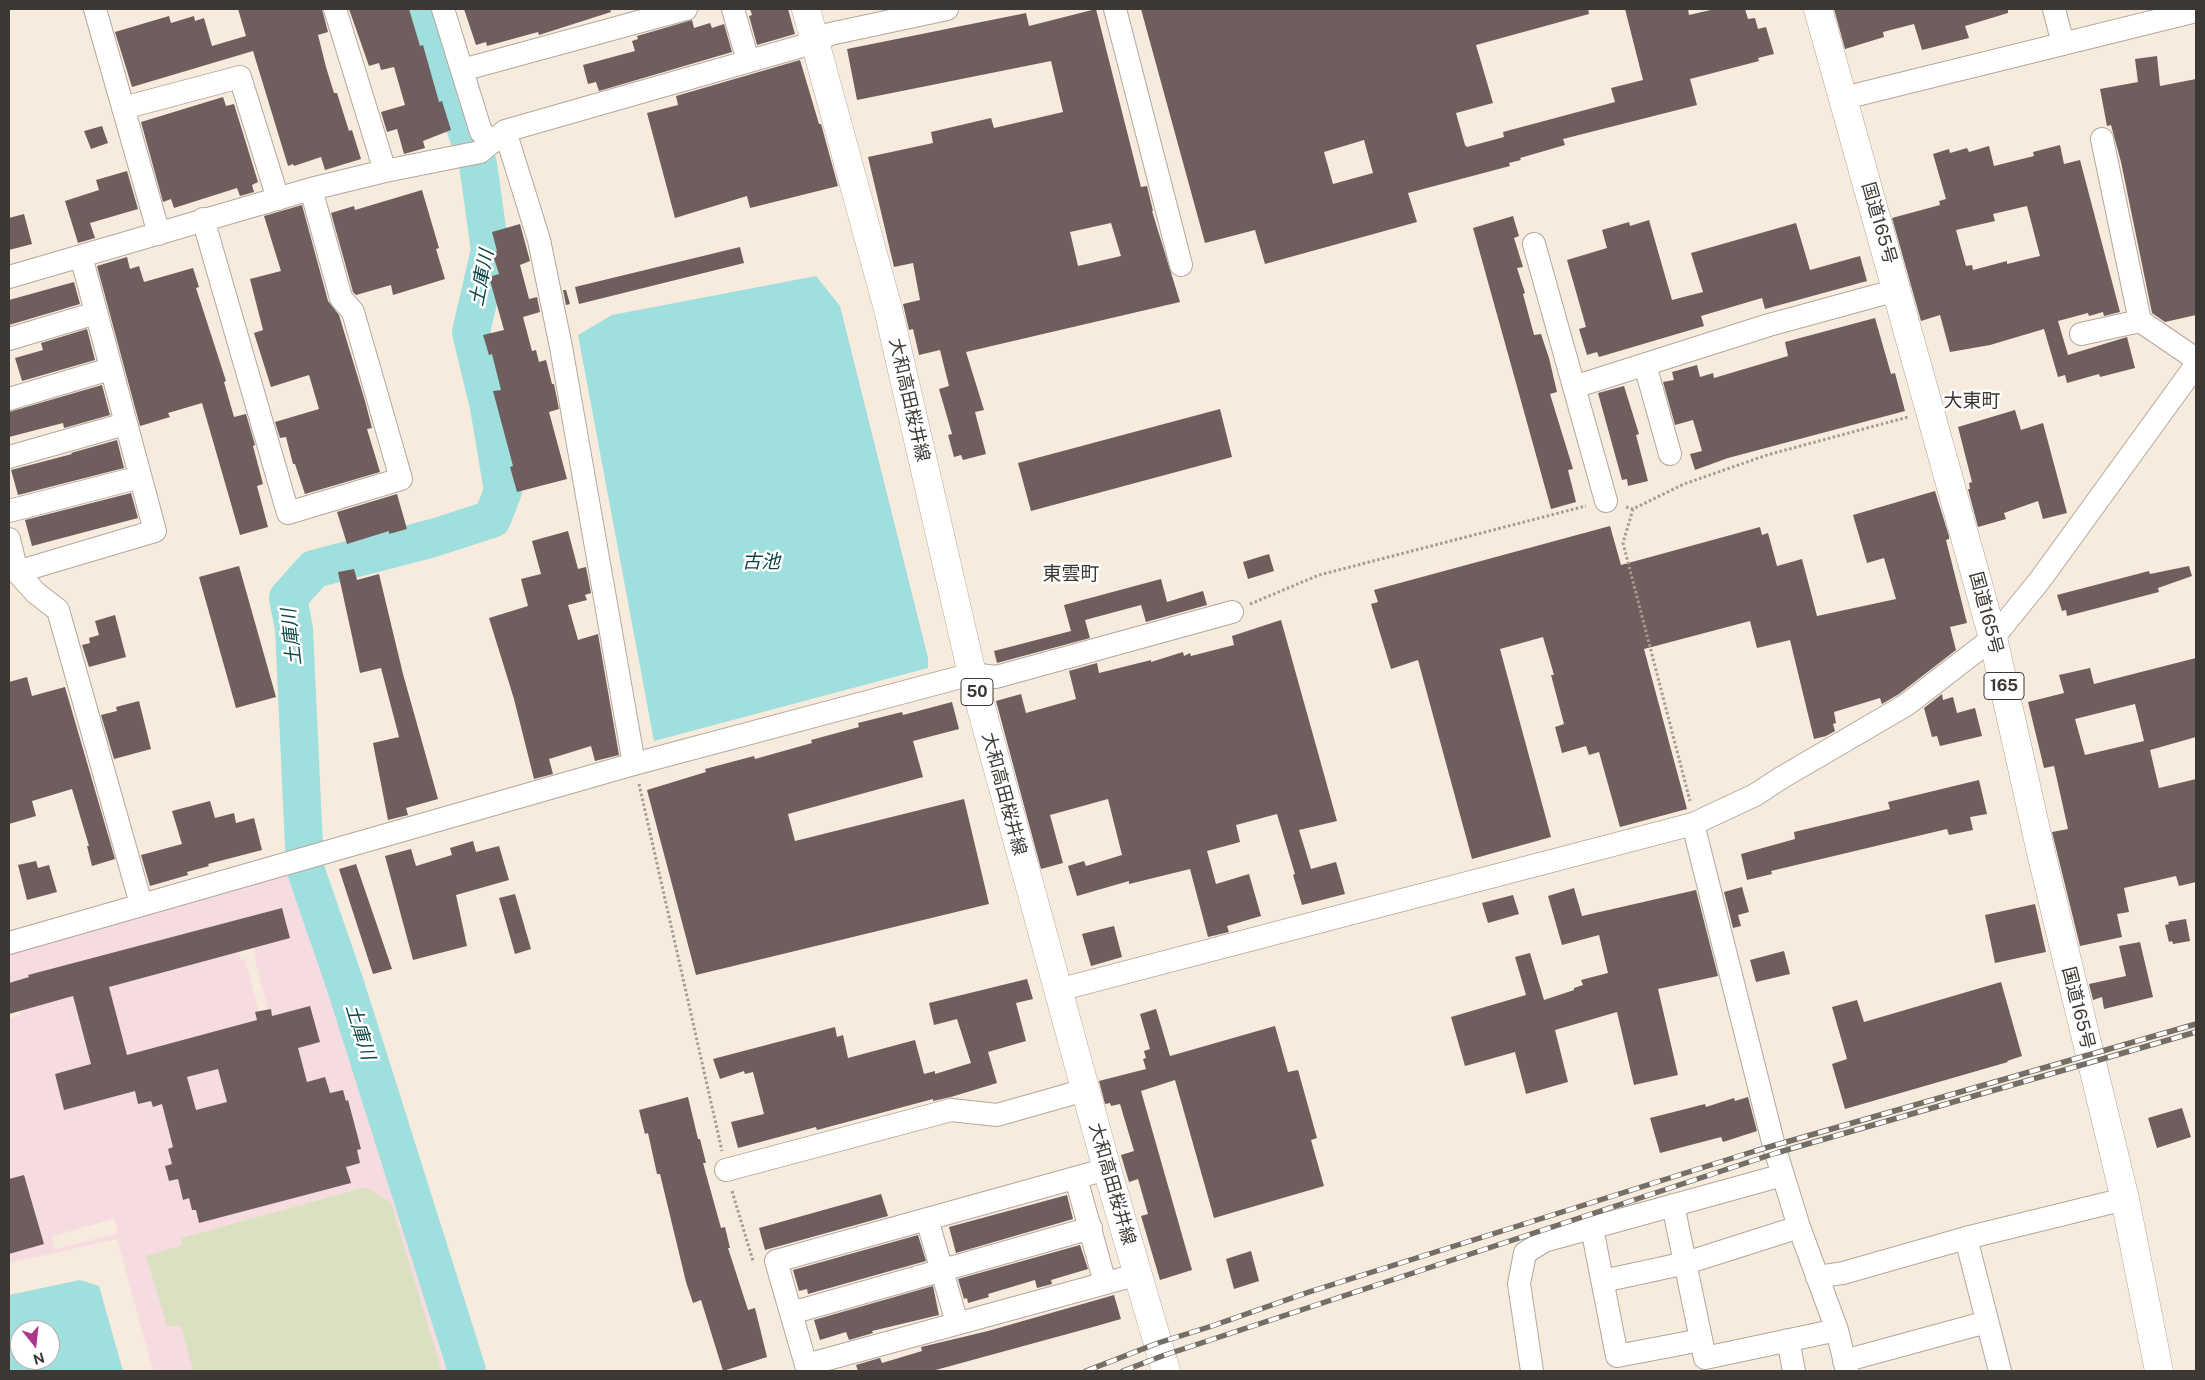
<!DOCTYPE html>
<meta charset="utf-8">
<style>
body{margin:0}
#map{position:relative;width:2205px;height:1380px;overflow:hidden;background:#f7ebde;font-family:"Public Sans",sans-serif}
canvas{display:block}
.frame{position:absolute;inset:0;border:10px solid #3d3833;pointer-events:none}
.north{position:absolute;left:10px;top:1320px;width:50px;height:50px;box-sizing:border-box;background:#fff;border:1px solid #b1afad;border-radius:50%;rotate:164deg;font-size:14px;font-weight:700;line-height:20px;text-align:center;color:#3d3833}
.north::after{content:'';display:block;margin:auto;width:18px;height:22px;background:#ac368e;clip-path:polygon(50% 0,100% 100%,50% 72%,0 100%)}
</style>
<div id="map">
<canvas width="2205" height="1380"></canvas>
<div class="frame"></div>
<div class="north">N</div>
</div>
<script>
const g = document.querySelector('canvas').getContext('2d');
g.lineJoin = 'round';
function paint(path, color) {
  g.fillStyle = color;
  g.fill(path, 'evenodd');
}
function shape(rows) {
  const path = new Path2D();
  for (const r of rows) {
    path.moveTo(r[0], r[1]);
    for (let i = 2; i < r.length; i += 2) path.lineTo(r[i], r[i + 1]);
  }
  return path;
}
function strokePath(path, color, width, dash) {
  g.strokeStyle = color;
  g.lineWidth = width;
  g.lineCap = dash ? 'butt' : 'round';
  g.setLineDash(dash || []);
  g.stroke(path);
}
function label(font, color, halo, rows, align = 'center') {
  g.font = font + ' "Public Sans","Noto Sans JP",sans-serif';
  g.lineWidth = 5;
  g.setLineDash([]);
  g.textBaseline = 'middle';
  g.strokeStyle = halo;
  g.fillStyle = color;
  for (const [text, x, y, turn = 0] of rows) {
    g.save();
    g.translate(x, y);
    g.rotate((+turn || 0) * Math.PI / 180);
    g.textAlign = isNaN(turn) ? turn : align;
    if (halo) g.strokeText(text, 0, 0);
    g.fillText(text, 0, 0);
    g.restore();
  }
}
const education = shape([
 [299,870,394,1196,446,1371,442,1371,391,1204,366,1187,181,1238,183,1245,167,1326,181,1326,193,1371,153,1371,117,1239,9,1263,9,1254,44,1244,24,1175,9,1179,9,1019,20,1015,17,1002,9,1004,9,998,15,996,12,982,9,983,9,950],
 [282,908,290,938,254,948,256,956,254,957,268,1009,270,1009,272,1016,310,1006,287,1075,307,1082,325,1077,330,1093,343,1090,361,1148,357,1150,360,1163,346,1167,351,1183,199,1223,196,1210,192,1210,189,1198,183,1199,178,1179,169,1181,165,1167,172,1164,168,1149,173,1147,227,1102,271,1055,187,1077,192,1096,153,1106,151,1101,138,1104,135,1091,64,1110,55,1074,105,1061,103,1054,89,1057,74,1003,88,1000,86,993,37,1006,28,975],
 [114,1219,118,1233,55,1249,52,1236],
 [239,952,241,960,245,959,259,1012,255,1013,257,1020,127,1055,109,987]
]);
const green = shape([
 [366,1187,391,1203,442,1371,193,1371,181,1326,167,1326,146,1256,183,1245,181,1238]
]);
const water = shape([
 [816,276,840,306,928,658,928,668,654,741,578,335,612,315],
 [80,1280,99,1286,123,1371,9,1371,9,1295],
 [20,1330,50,1330,50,1360,20,1360]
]);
const river = shape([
 [424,9,478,164,490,250,471,332,489,407,503,491,492,519,433,538,314,569,288,598,294,629,305,868,346,987,467,1371]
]);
const building = shape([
 [238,9,322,9,328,32,318,35,326,67,334,93,337,93,349,131,352,130,361,159,325,170,321,157,294,166,293,164,288,166,253,51,132,87,115,32,169,16,171,23,194,16,195,21,204,18,212,46,246,36],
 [349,9,409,9,420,46,423,45,439,102,442,101,451,130,423,141,425,148,404,154,397,129,387,132,381,112,405,105,394,67,381,70,379,63,369,66],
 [464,9,610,9,611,12,539,35,538,32,487,46,486,42,476,45],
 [750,9,788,9,795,34,757,45,749,16,752,15],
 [1096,9,1141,187,1147,186,1153,211,1152,211,1180,302,966,352,984,410,975,412,986,454,963,460,961,455,954,457,948,435,952,434,939,389,949,386,940,350,919,355,913,329,909,330,903,304,920,300,913,263,894,267,868,157,933,143,931,132,991,118,994,128,1063,112,1051,61,857,100,847,49,1026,13,1029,26],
 [1111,223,1121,256,1078,266,1070,232],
 [1141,9,1588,9,1589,14,1476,45,1493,103,1456,113,1465,145,1467,147,1504,137,1503,132,1615,102,1611,88,1643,80,1625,9,1688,9,1689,15,1715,9,1745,9,1748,19,1755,18,1758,29,1766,27,1774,54,1758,58,1759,61,1690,79,1697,105,1563,139,1565,145,1520,158,1521,160,1509,163,1510,166,1408,193,1417,222,1265,264,1255,230,1205,243],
 [1364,140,1373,173,1333,184,1324,152],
 [1834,9,2008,9,2008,13,1965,26,1969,38,1922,50,1914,24,1883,32,1884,37,1845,49],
 [692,20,694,28,710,23,712,28,724,24,732,52,599,91,596,82,588,84,583,65,635,51,632,41,638,39,637,36],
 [2157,56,2160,86,2196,79,2196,315,2165,322,2152,313,2121,162,2111,125,2107,126,2100,89,2138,82,2135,59],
 [800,60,819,124,821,124,838,186,750,208,747,196,675,218,647,113,678,105,676,96],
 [223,97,226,106,234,104,258,182,252,185,254,192,240,196,237,188,174,208,171,199,163,202,141,122],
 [102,126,108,143,91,149,84,131],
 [2060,145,2064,164,2080,160,2120,312,2104,316,2103,312,2089,316,2088,313,2058,321,2068,355,2127,337,2135,368,2100,377,2099,374,2067,383,2065,375,2058,377,2044,329,1990,345,1950,352,1940,315,1921,321,1892,218,1940,205,1939,201,1946,199,1933,154,1949,149,1950,153,1967,148,1969,152,1989,146,1994,166,2034,156,2033,152],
 [2027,206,2040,256,2007,264,2007,261,1973,270,1972,265,1966,266,1956,230,1995,221,1993,214],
 [127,171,138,209,90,223,95,238,78,243,65,201,99,190,96,180],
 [422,190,439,248,436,249,445,279,393,295,391,285,356,295,353,292,331,213,354,206,355,210],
 [302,205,328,301,339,315,365,401,372,428,367,429,380,472,305,494,295,464,293,464,286,437,280,438,275,422,319,409,309,375,271,387,254,333,263,330,250,279,281,271,264,216],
 [24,214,32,244,9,250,9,218],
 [1513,216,1519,236,1514,238,1523,267,1517,268,1525,293,1523,294,1534,335,1541,334,1549,358,1557,392,1550,394,1573,469,1568,470,1576,502,1551,509,1473,228],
 [1649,220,1672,300,1703,292,1691,253,1796,223,1810,270,1860,256,1867,281,1765,309,1762,298,1701,316,1704,326,1599,357,1597,352,1587,355,1579,329,1586,327,1567,260,1607,248,1602,230,1629,222,1630,226],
 [520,224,530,261,520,265,529,299,537,297,540,312,523,317,532,351,536,350,539,362,546,360,552,384,554,384,559,409,549,412,567,479,517,492,510,467,513,466,493,391,501,390,492,354,489,355,483,335,504,330,489,277,499,274,492,252,497,251,492,232],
 [740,247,744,263,579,304,575,287],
 [127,257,130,269,139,266,144,282,193,268,199,287,196,288,226,381,224,382,234,417,246,414,255,445,253,446,263,484,257,486,268,527,240,535,202,403,168,413,170,417,140,426,97,266],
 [74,282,80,304,9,325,9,300],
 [563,290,566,290,570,304,566,305],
 [1875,318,1891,374,1895,373,1905,411,1728,458,1695,470,1690,454,1702,451,1693,420,1675,425,1663,382,1674,380,1672,372,1697,365,1700,377,1713,373,1714,378,1788,356,1785,342],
 [87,329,95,360,22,381,15,358,43,350,41,343],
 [102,385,110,415,64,428,63,423,9,437,9,412],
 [1624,386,1639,434,1636,435,1648,481,1628,486,1627,479,1622,480,1598,393],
 [1220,409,1232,457,1031,511,1018,463],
 [2015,410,2021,430,2043,423,2067,513,2043,519,2038,501,2004,513,2006,519,1978,527,1968,489,1970,489,1969,483,1972,482,1958,427],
 [117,440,124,468,18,495,11,470,72,454,71,453],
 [1935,491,1949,536,1949,539,1946,540,1967,623,1950,627,1956,650,1899,694,1882,704,1880,698,1834,712,1836,723,1833,724,1835,731,1826,736,1814,739,1790,640,1757,648,1750,621,1644,649,1687,809,1620,827,1599,752,1589,755,1586,746,1562,753,1555,727,1564,724,1551,675,1554,675,1543,637,1500,649,1551,837,1472,859,1418,660,1391,669,1371,604,1378,602,1374,590,1610,526,1621,565,1760,527,1762,535,1768,533,1777,566,1802,559,1817,616,1896,599,1884,558,1867,563,1853,515],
 [131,493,138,518,32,546,25,520],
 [397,494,407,529,389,534,389,531,347,544,337,512],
 [568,531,578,569,586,567,591,593,585,595,587,600,568,605,578,640,598,634,619,755,595,761,591,746,549,759,553,774,534,779,514,699,489,618,528,606,521,579,541,574,532,541],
 [1269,554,1274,571,1248,579,1243,562],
 [239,566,276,697,236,708,199,577],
 [2189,566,2192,576,2158,588,2159,592,2067,616,2066,610,2062,611,2057,595,2149,571,2150,574],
 [354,569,357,580,379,574,403,674,438,799,406,808,408,815,388,820,373,743,399,737,381,668,360,673,338,572],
 [1161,579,1167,602,1203,591,1207,605,1146,622,1141,605,1085,620,1090,638,997,663,994,651,1071,631,1064,605],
 [115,615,126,657,89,667,82,645,90,643,89,638,99,635,95,621],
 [1281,620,1337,821,1299,830,1311,869,1336,862,1345,894,1302,905,1293,875,1295,874,1277,814,1236,825,1240,842,1207,851,1216,884,1249,874,1261,916,1227,926,1229,932,1208,937,1190,869,1129,884,1129,881,1077,896,1068,866,1084,861,1086,866,1122,855,1108,799,1050,815,1063,863,1041,869,996,701,1021,694,1026,713,1076,699,1069,671,1097,663,1099,673,1151,660,1151,662,1183,652,1184,656,1190,653,1191,656,1234,645,1232,636],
 [2196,658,2196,737,2150,750,2159,788,2196,779,2196,882,2179,886,2176,876,2124,888,2129,912,2117,914,2122,937,2080,946,2052,832,2068,829,2054,766,2044,768,2028,702,2064,693,2059,675,2090,668,2094,684],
 [2135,704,2144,741,2085,755,2075,719],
 [27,677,32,696,65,687,115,859,92,866,87,846,89,846,72,789,32,801,36,816,9,824,9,682],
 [1942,694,1943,700,1953,697,1957,713,1975,708,1982,736,1940,746,1937,736,1932,737,1924,708],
 [139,701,151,749,114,759,101,715,117,711,116,707],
 [952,702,959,729,913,741,923,777,788,814,795,841,964,799,989,904,696,975,647,790,706,772,705,769,754,756,755,759,812,743,811,740,859,727,858,723,902,712,903,715],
 [1979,780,1987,814,1970,817,1973,830,1949,835,1947,829,1771,871,1772,874,1747,880,1741,854,1795,839,1794,832,1890,809,1888,802],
 [210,801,215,818,234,813,236,823,254,818,262,850,208,864,209,866,187,872,188,875,150,886,141,855,182,844,172,811],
 [473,841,476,852,499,846,509,880,456,895,467,946,413,960,385,856,411,849,416,866,452,855,450,848],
 [36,861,38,868,49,865,57,892,27,900,18,865],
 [356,864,392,969,373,974,339,869],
 [1742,887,1749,912,1738,915,1741,926,1733,928,1724,892],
 [1574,888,1582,916,1696,890,1718,976,1658,989,1678,1075,1634,1085,1617,1012,1555,1030,1568,1082,1526,1094,1515,1052,1465,1066,1451,1017,1526,995,1515,957,1530,953,1544,1000,1574,990,1574,988,1583,985,1581,980,1608,973,1599,935,1562,945,1548,896],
 [515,894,531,949,515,954,499,898],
 [1513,895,1519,914,1488,923,1482,903],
 [2035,904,2046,952,1995,963,1985,915],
 [282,908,290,938,109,987,127,1055,257,1020,255,1012,271,1009,272,1016,310,1006,320,1042,298,1048,307,1082,325,1077,330,1093,343,1090,346,1101,348,1100,361,1149,357,1150,360,1163,346,1167,351,1183,199,1223,196,1210,192,1210,189,1198,183,1200,178,1179,169,1181,165,1166,172,1164,168,1149,173,1147,162,1104,153,1107,151,1101,138,1104,135,1091,64,1110,55,1074,91,1064,73,996,9,1014,9,983,29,977,28,975],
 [218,1069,227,1102,196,1110,187,1077],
 [2186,919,2190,941,2173,944,2172,941,2169,942,2165,925,2169,924,2168,922],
 [1114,926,1122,957,1091,966,1082,934],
 [2140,942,2153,997,2104,1009,2102,997,2093,1000,2089,984,2126,976,2119,946],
 [1784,951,1790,974,1756,982,1750,960],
 [1027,979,1033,999,1016,1003,1026,1041,988,1052,997,1083,951,1097,933,1101,933,1099,817,1130,816,1127,738,1148,731,1122,764,1114,753,1072,745,1074,744,1071,720,1079,713,1059,835,1027,837,1037,843,1035,848,1058,915,1040,924,1074,935,1071,935,1074,971,1063,957,1019,934,1025,929,1003],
 [2001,982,2022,1056,2007,1061,2008,1062,1845,1109,1832,1064,1847,1059,1832,1007,1857,1000,1864,1022],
 [1156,1009,1170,1056,1275,1026,1288,1072,1298,1070,1317,1138,1311,1140,1324,1186,1214,1218,1175,1080,1141,1091,1192,1270,1160,1280,1141,1216,1148,1214,1138,1179,1129,1182,1121,1155,1134,1151,1120,1104,1111,1106,1110,1103,1105,1104,1099,1081,1146,1069,1143,1059,1146,1058,1144,1051,1150,1049,1140,1014],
 [688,1097,698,1139,700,1139,706,1163,703,1163,721,1228,725,1227,730,1248,728,1248,748,1310,755,1308,767,1357,723,1371,701,1300,693,1303,686,1282,660,1174,657,1174,648,1133,645,1134,639,1110],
 [1748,1097,1757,1131,1723,1142,1721,1137,1660,1153,1650,1118,1705,1104,1706,1107,1734,1098,1735,1101],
 [2182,1108,2191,1137,2157,1148,2148,1118],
 [24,1175,44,1244,9,1254,9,1179],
 [881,1194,888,1216,765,1250,759,1228],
 [1067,1195,1073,1219,956,1253,949,1227],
 [918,1235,926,1261,808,1294,807,1289,799,1291,793,1270],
 [1080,1245,1088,1269,1051,1280,1052,1284,1037,1288,1035,1280,988,1294,989,1297,968,1303,967,1298,964,1299,958,1279],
 [1251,1251,1259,1281,1234,1289,1226,1259],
 [933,1286,939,1315,872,1331,873,1333,849,1340,846,1332,820,1340,814,1320],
 [1114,1295,1121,1319,1093,1327,932,1371,858,1371,856,1365,880,1358,882,1363,922,1351,921,1347,988,1331]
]);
const path = shape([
 [1626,507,1633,509,1684,484,1767,455,1908,417],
 [1633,509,1623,543,1690,801],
 [1250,604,1319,575,1586,506],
 [639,784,722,1151],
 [732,1191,753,1261]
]);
const minor = shape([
 [95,9,159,234],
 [335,9,385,171],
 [443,9,481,132,493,142],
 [733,9,748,61],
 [1115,9,1181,265],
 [2054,9,2063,44],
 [462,70,686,9],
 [1844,98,2196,11],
 [123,108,240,77,278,199],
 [505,131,539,240,561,347,634,764],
 [2102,139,2140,321,2196,359],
 [203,219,288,513,401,479,353,312,341,298,311,189],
 [1534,244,1606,501],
 [9,277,311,189,385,171,480,152,505,131,816,42,830,34,947,9],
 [2081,334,2140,321],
 [9,339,96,313],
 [1645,365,1670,454],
 [1574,387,1769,325,1897,290],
 [9,399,110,369],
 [9,457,125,424],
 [9,511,140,477],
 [9,539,17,572,36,593,58,610,141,904],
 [17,572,155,531,81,256],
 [1693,824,1774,1146,1799,1227,1837,1330,1847,1371],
 [9,943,634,764,972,674,996,677,1232,612],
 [1058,990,1693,824,1755,795,1781,778,1906,705,1993,638,2040,580,2196,365],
 [1107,1169,776,1261,806,1365,1139,1274],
 [726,1170,951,1110,997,1115,1085,1090],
 [1076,1178,1105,1283],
 [1673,1205,1705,1358,1837,1330],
 [927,1219,957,1323],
 [1592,1228,1617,1356,1701,1340],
 [1966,1238,2000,1371],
 [1817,1277,1843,1273,1966,1238,2125,1199],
 [1603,1281,1686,1263,1799,1227],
 [791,1313,1091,1228],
 [1788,1340,1794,1371],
 [1844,1361,1987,1322],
 [1532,1371,1519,1284,1525,1253,1544,1241,1783,1175]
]);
const major = shape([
 [806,9,888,309,972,674,1107,1169,1166,1371]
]);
const highway = shape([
 [1818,9,1993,638,2042,857,2125,1199,2159,1371]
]);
const rail = shape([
 [1086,1371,1158,1343,1212,1326,1309,1292,1755,1151,2196,1024],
 [1123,1371,1162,1356,1776,1153,2196,1032]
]);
const shields = [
 [2004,686,40],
 [977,692,32]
];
const shieldNames = [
 ["165",2004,686],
 ["50",977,692]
];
const streetNames = [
 ["国道165号",1879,223,74],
 ["大和高田桜井線",909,400,77],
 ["国道165号",1986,613,75],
 ["大和高田桜井線",1004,794,75],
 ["国道165号",2078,1008,76],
 ["大和高田桜井線",1112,1184,74]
];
const waterNames = [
 ["土庫川",482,278,-79],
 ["古池",761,562],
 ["土庫川",292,637,-96],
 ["土庫川",360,1032,73]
];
const neighbourhoodNames = [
 ["大東町",1972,401],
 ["東雲町",1071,574]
];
paint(education, '#f6dbe0');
paint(green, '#d9e1c1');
paint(water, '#9fdfde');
strokePath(river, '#9fdfde', 38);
paint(building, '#6f5e5d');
strokePath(minor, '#b2a79b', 24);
strokePath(major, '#b2a79b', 29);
strokePath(highway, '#b2a79b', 29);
strokePath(path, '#a49c92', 3, [2.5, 2.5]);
strokePath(minor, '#fff', 22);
strokePath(major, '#fff', 28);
strokePath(highway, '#fff', 28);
strokePath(rail, '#756e66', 5.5);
strokePath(rail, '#fff', 4, [11]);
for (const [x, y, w] of shields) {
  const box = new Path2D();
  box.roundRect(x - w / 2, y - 13.5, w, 27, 4);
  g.fillStyle = '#fff';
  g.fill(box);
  strokePath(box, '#3d3833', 1);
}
label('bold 16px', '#3d3833', null, shieldNames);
label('18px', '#3d3833', '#fff', streetNames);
label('italic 19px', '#0b4747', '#fff', waterNames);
label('19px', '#3d3833', '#fff', neighbourhoodNames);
</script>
